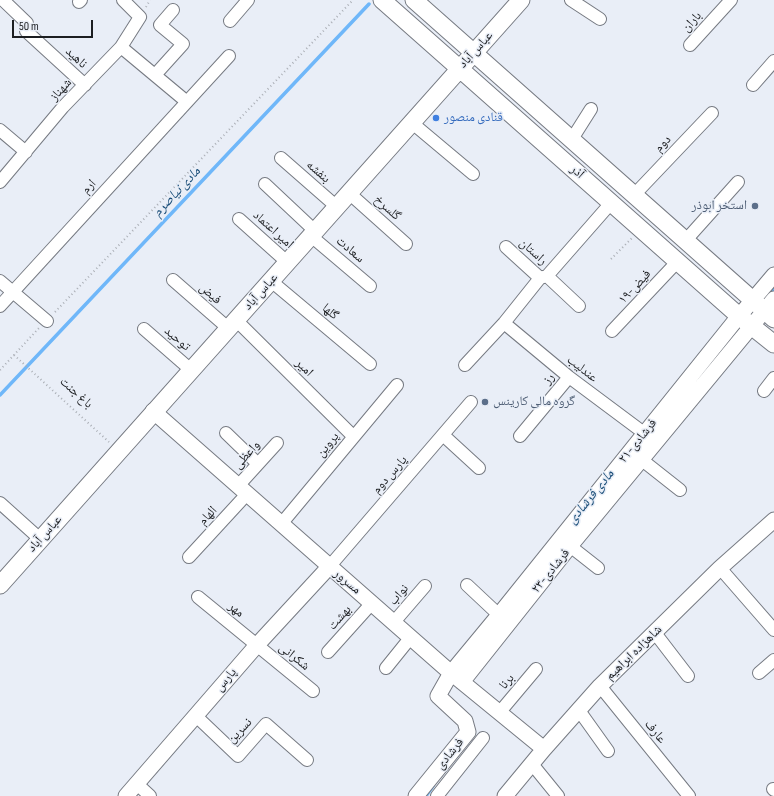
<!DOCTYPE html>
<meta charset="utf-8">
<style>
body{margin:0}
#map{position:relative;width:774px;height:796px;overflow:hidden;background:#e9eef7;font-family:"Sofia Sans Condensed",sans-serif}
canvas{display:block}
.scale{position:absolute;left:12px;top:20px;width:81px;height:18px;box-sizing:border-box;border:2px solid #1c1e21;border-top:0;padding-left:5px;font-size:12px;line-height:14px;white-space:nowrap;color:#1c1e21;-webkit-text-stroke:3px #e9eef7;paint-order:stroke}
</style>
<div id="map">
<canvas width="774" height="796"></canvas>
<div class="scale">50 m</div>
</div>
<script>
const g = document.querySelector('canvas').getContext('2d');
g.lineJoin = 'round';
function shape(rows) {
  const path = new Path2D();
  for (const r of rows) {
    path.moveTo(r[0], r[1]);
    for (let i = 2; i < r.length; i += 2) path.lineTo(r[i], r[i + 1]);
  }
  return path;
}
function strokePath(path, color, width, dash) {
  g.strokeStyle = color;
  g.lineWidth = width;
  g.lineCap = dash ? 'butt' : 'round';
  g.setLineDash(dash || []);
  g.stroke(path);
}
function label(font, color, halo, rows, align = 'center') {
  g.font = font + ' "Sofia Sans Condensed","Noto Naskh Arabic",sans-serif';
  g.lineWidth = 3;
  g.setLineDash([]);
  g.textBaseline = 'middle';
  g.strokeStyle = halo;
  g.fillStyle = color;
  for (const [text, x, y, turn = 0] of rows) {
    g.save();
    g.translate(x, y);
    g.rotate((+turn || 0) * Math.PI / 180);
    g.textAlign = isNaN(turn) ? turn : align;
    if (halo) g.strokeText(text, 0, 0);
    g.fillText(text, 0, 0);
    g.restore();
  }
}
const stream = shape([
 [767,296,774,288],
 [0,395,369,4],
 [426,796,433,786]
]);
const path = shape([
 [146,7,150,0],
 [611,259,632,238],
 [55,312,353,0],
 [14,355,109,442],
 [0,370,39,328]
]);
const minor = shape([
 [3,0,27,23,26,31,85,85],
 [571,0,600,19],
 [79,2,81,0],
 [230,21,248,0],
 [690,45,731,0],
 [121,47,187,102],
 [155,75,183,44,160,25,173,10],
 [753,85,774,61],
 [411,122,473,174],
 [0,130,26,152],
 [572,139,591,109],
 [281,158,337,207],
 [0,182,63,107,121,47,140,17,123,0],
 [265,184,315,231],
 [349,193,406,244],
 [634,195,712,113],
 [239,219,287,262],
 [311,236,370,286],
 [686,240,738,182],
 [506,247,540,278],
 [547,276,579,306],
 [173,280,228,328],
 [0,281,47,321],
 [271,281,370,364],
 [0,306,229,56],
 [236,320,353,436],
 [504,323,569,377,644,433],
 [144,329,191,370],
 [612,331,678,261],
 [465,365,504,323,540,278,547,276,611,203],
 [764,391,774,378],
 [226,433,257,463],
 [443,435,479,468],
 [520,436,569,377],
 [642,460,680,490],
 [238,486,277,443],
 [0,503,40,539],
 [282,523,397,385],
 [570,546,598,568],
 [189,557,247,494],
 [329,567,471,402],
 [720,568,774,630],
 [467,585,499,615],
 [198,597,313,691],
 [394,622,425,586],
 [655,633,688,676],
 [328,652,372,603],
 [386,668,411,637],
 [759,673,774,660],
 [600,686,689,796],
 [578,709,608,751],
 [499,713,536,669],
 [196,716,238,756,266,724,307,760],
 [532,764,558,796],
 [137,784,150,796],
 [773,789,774,790],
 [437,796,483,738]
]);
const tertiary = shape([
 [153,411,451,673,544,749],
 [462,682,570,546,774,299],
 [126,796,257,645,329,567],
 [416,796,468,732,465,721,438,696,451,673,499,615,735,321,774,275],
 [505,796,544,749,600,686,720,568,774,520]
]);
const secondary = shape([
 [382,0,739,316,774,344],
 [414,0,774,319],
 [0,585,521,0]
]);
const markers = [
 [436,118,4,"#3f7fe0"],
 [755,206,4,"#5c6f8a"],
 [485,402,4,"#5c6f8a"]
];
const streetNames = [
 ["باران",692,22,-48],
 ["عباس آباد",476,50,-48],
 ["ناهید",76,58,43],
 ["شهناز",61,90,-47],
 ["دوم",663,144,-46],
 ["بنفشه",318,172,41],
 ["آذر",577,172,42],
 ["ارم",89,187,-47],
 ["گلسرخ",387,208,42],
 ["امیر اعتماد",273,230,42],
 ["سعادت",350,250,41],
 ["راستان",533,252,43],
 ["۱۹-فیض",635,287,-47],
 ["عباس آباد",261,292,-48],
 ["فیض",210,294,41],
 ["گلها",330,312,40],
 ["توحید",177,339,41],
 ["امیر",304,368,45],
 ["عندلیب",582,369,38],
 ["رز",549,379,-50],
 ["باغ جنت",76,393,42],
 ["۲۱-فرشادی",638,441,-51],
 ["پروین",328,445,-51],
 ["واعظی",247,455,-48],
 ["پارس دوم",390,475,-49],
 ["الهام",208,516,-47],
 ["عباس آباد",45,534,-48],
 ["۲۳-فرشادی",551,571,-51],
 ["مسرور",347,582,40],
 ["نواب",399,595,-49],
 ["مهر",236,610,39],
 ["بهشت",340,618,-49],
 ["شاهزاده ابراهیم",634,653,-44],
 ["شکرانی",294,657,39],
 ["پارس",226,680,-50],
 ["برنا",507,682,-50],
 ["نسرین",240,731,-46],
 ["عارف",655,732,51],
 ["فرشادی",450,754,-51]
];
const shopNames = [
 ["قنادی منصور",444,118]
];
const serviceNames = [
 ["استخر ابوذر",747,206],
 ["گروه مالی کارینس",493,402,"left"]
];
const waterNames = [
 ["مادی نیاصرم",177,192,-47],
 ["مادی فرشادی",591,497,-51]
];
strokePath(stream, '#6fb7f9', 3.5);
strokePath(minor, '#767a82', 14);
strokePath(tertiary, '#767a82', 17);
strokePath(secondary, '#767a82', 19);
strokePath(path, '#aaaeb5', 2, [1, 3]);
strokePath(minor, '#fff', 12);
strokePath(tertiary, '#fff', 15);
strokePath(secondary, '#fff', 17);
for (const [x, y, r, color] of markers) {
  const dot = new Path2D();
  dot.arc(x, y, r, 0, 2 * Math.PI);
  g.fillStyle = color;
  g.fill(dot);
  strokePath(dot, '#e9eef7', 1.5);
}
label('13px', '#1c1e21', '#e9eef7', streetNames);
label('13px', '#366cbe', '#e9eef7', shopNames, 'left');
label('13px', '#4e5e75', '#e9eef7', serviceNames, 'right');
label('italic 14px', '#194d78', '#e9eef7', waterNames);
</script>
